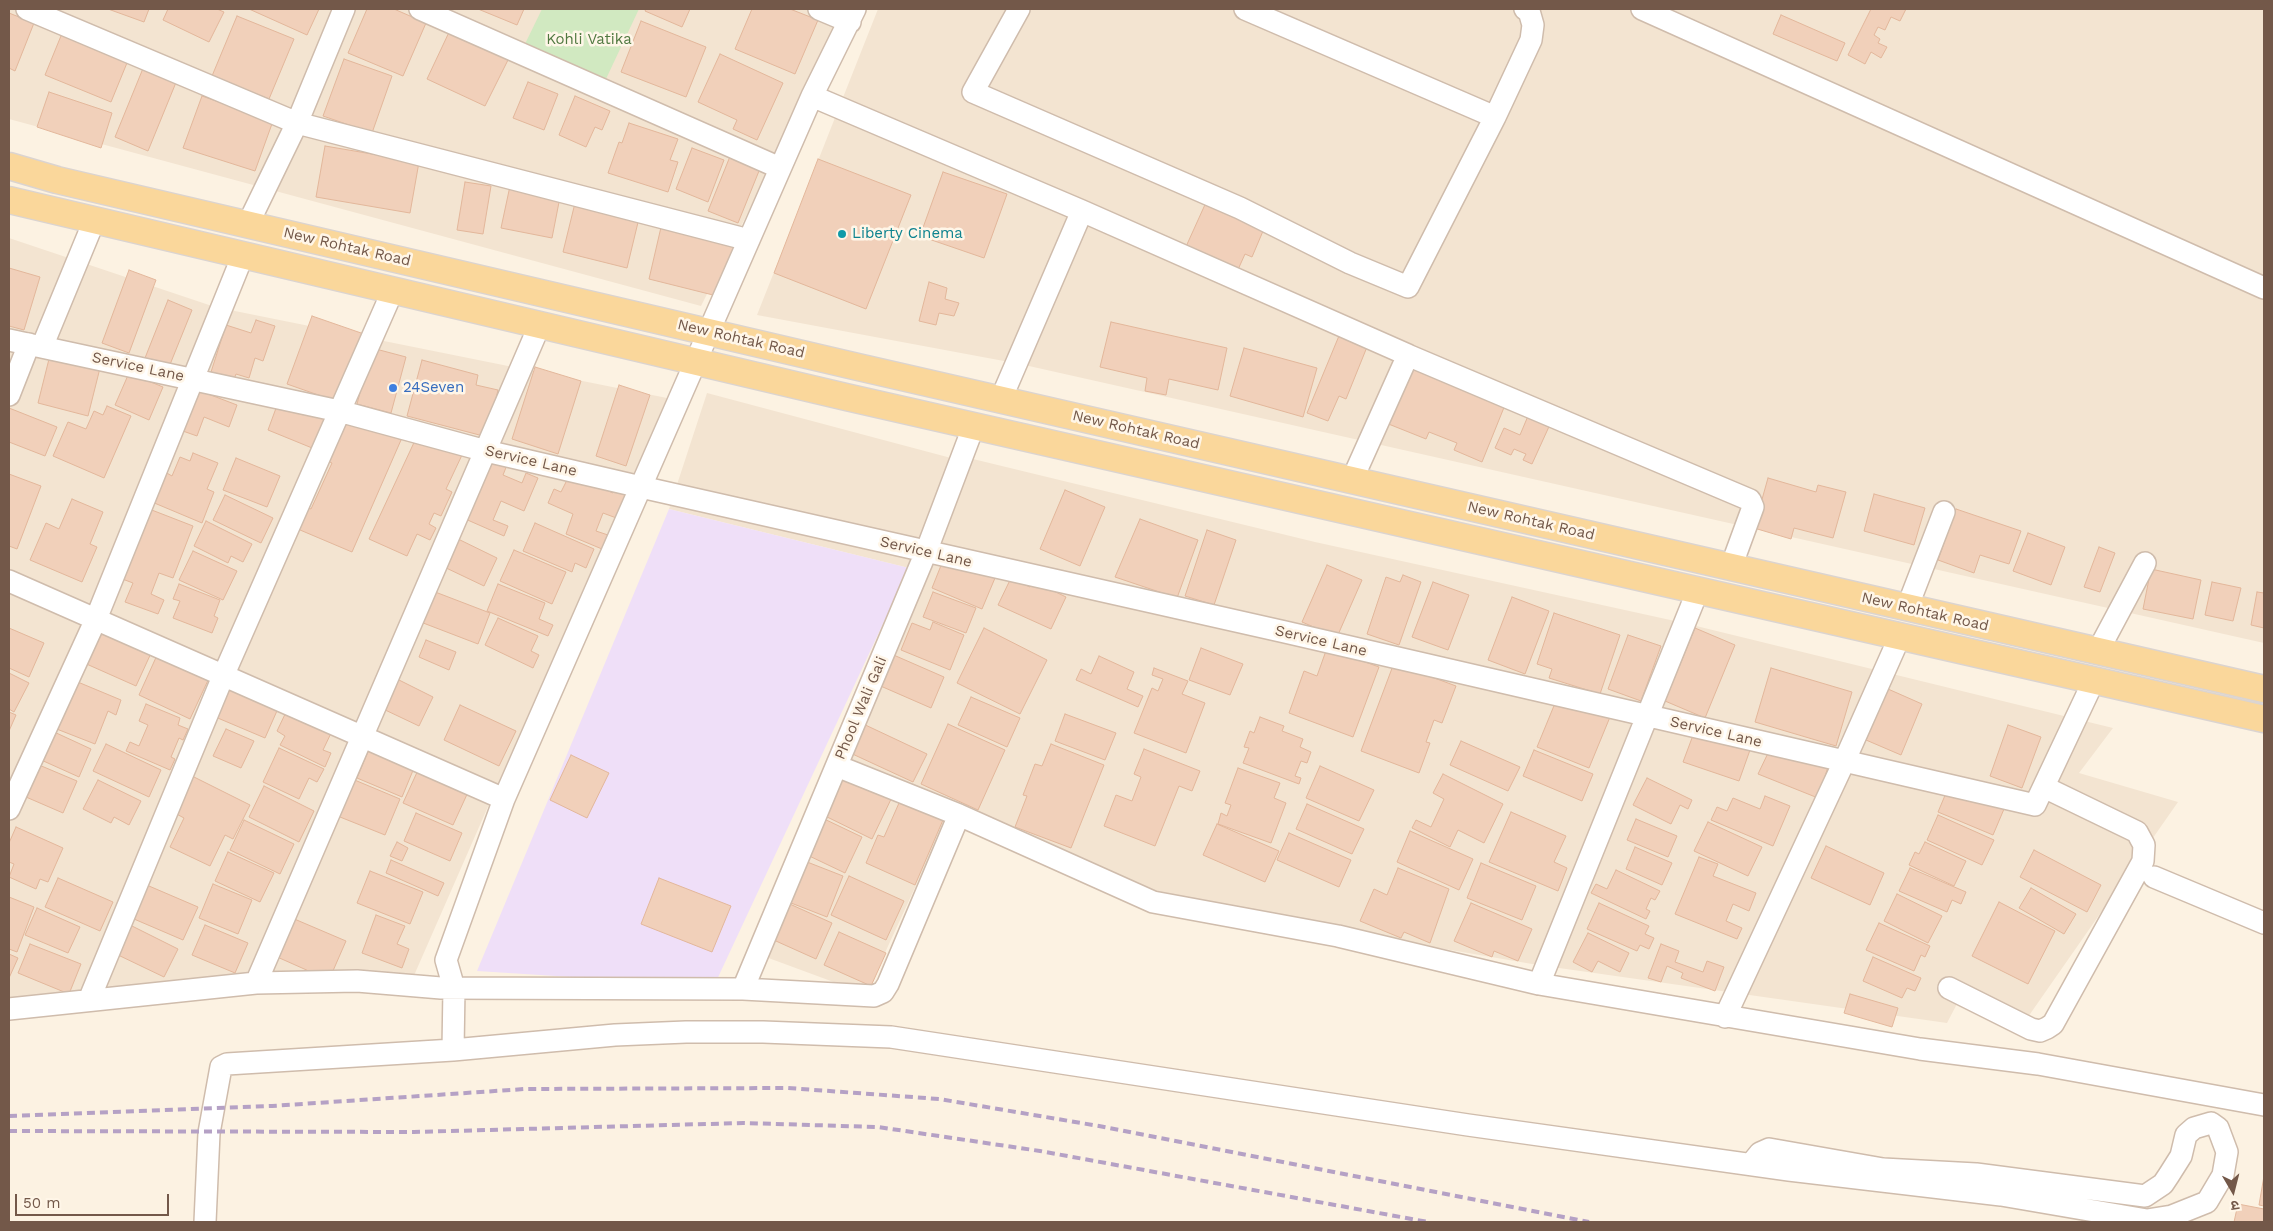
<!DOCTYPE html>
<meta charset="utf-8">
<style>
body{margin:0}
#map{position:relative;width:2273px;height:1231px;overflow:hidden;background:#fcf2e2;font-family:"Work Sans","Noto Sans Devanagari",sans-serif}
canvas{display:block}
.frame{position:absolute;inset:0;border:10px solid #735849;pointer-events:none}
.north{position:absolute;left:2208px;top:1166px;width:50px;height:50px;-webkit-text-stroke:4px #fff6e8;paint-order:stroke;rotate:172deg;font-size:14px;font-weight:700;line-height:20px;text-align:center;color:#735849}
.north::after{content:'';display:block;margin:auto;width:18px;height:22px;background:#735849;clip-path:polygon(50% 0,100% 100%,50% 72%,0 100%)}
.scale{position:absolute;left:15px;top:1194px;width:154px;height:22px;box-sizing:border-box;border:2px solid #735849;border-top:0;padding-left:6px;font-size:15px;line-height:18px;white-space:nowrap;color:#735849;-webkit-text-stroke:4px #fff6e8;paint-order:stroke}
</style>
<div id="map">
<canvas width="2273" height="1231"></canvas>
<div class="frame"></div>
<div class="north">उ</div>
<div class="scale">50 m</div>
</div>
<script>
const g = document.querySelector('canvas').getContext('2d');
g.lineJoin = 'round';
function paint(path, color) {
  g.fillStyle = color;
  g.fill(path, 'evenodd');
}
function shape(rows) {
  const path = new Path2D();
  for (const r of rows) {
    path.moveTo(r[0], r[1]);
    for (let i = 2; i < r.length; i += 2) path.lineTo(r[i], r[i + 1]);
  }
  return path;
}
function strokePath(path, color, width, dash) {
  g.strokeStyle = color;
  g.lineWidth = width;
  g.lineCap = dash ? 'butt' : 'round';
  g.setLineDash(dash || []);
  g.stroke(path);
}
function label(font, color, halo, rows, align = 'center') {
  g.font = font + ' "Work Sans",sans-serif';
  g.lineWidth = 5;
  g.setLineDash([]);
  g.textBaseline = 'middle';
  g.strokeStyle = halo;
  g.fillStyle = color;
  for (const [text, x, y, turn = 0] of rows) {
    g.save();
    g.translate(x, y);
    g.rotate((+turn || 0) * Math.PI / 180);
    g.textAlign = isNaN(turn) ? turn : align;
    if (halo) g.strokeText(text, 0, 0);
    g.fillText(text, 0, 0);
    g.restore();
  }
}
const residential = shape([
 [9,9,850,9,701,306,9,119],
 [878,9,2264,9,2264,643,1020,364,757,315],
 [9,238,215,307,667,398,412,980,9,1018],
 [707,393,951,458,909,568,669,509],
 [973,459,1315,542,1684,623,2113,728,2079,773,2178,802,2021,1027,1959,1000,1947,1023,1538,965,1141,897,952,807,866,994,755,953]
]);
const education = shape([
 [669,509,909,568,714,986,477,971]
]);
const green = shape([
 [542,9,639,9,605,81,524,46]
]);
const building = shape([
 [108,9,149,9,144,22,108,9],
 [168,9,217,9,224,12,209,42,163,20,168,9],
 [249,9,319,9,307,35,249,9],
 [367,9,394,9,426,23,403,76,348,53,367,9],
 [478,9,524,9,517,25,478,9],
 [646,9,690,9,682,27,645,11,646,9],
 [752,9,790,9,818,20,795,74,735,49,752,9],
 [1871,9,1906,9,1900,21,1891,17,1885,30,1878,27,1874,35,1880,39,1878,43,1887,47,1881,58,1871,52,1865,64,1848,55,1871,9],
 [9,13,34,23,15,71,9,68,9,13],
 [1781,15,1845,43,1837,61,1773,34,1781,15],
 [237,16,294,39,269,99,212,76,237,16],
 [641,21,706,47,686,97,621,72,641,21],
 [451,28,510,56,485,106,427,79,451,28],
 [63,31,129,58,111,102,45,75,63,31],
 [720,54,783,83,757,140,733,129,737,120,698,102,720,54],
 [344,59,392,76,372,133,323,116,344,59],
 [144,66,177,80,148,151,115,137,144,66],
 [528,82,558,94,544,130,513,118,528,82],
 [49,92,112,113,101,148,37,127,49,92],
 [202,96,273,121,255,171,183,148,202,96],
 [575,96,610,111,602,130,595,127,586,147,559,135,575,96],
 [629,123,678,139,670,160,678,162,668,192,608,173,619,142,622,143,629,123],
 [325,146,419,162,410,213,316,197,325,146],
 [692,148,724,160,708,202,676,189,692,148],
 [731,154,761,166,738,223,708,211,731,154],
 [818,159,911,195,866,309,774,273,818,159],
 [943,172,1007,194,984,258,920,236,943,172],
 [465,182,491,186,483,234,457,230,465,182],
 [510,186,560,197,552,238,501,228,510,186],
 [1208,198,1266,224,1252,257,1245,254,1236,274,1184,251,1208,198],
 [576,199,640,214,627,268,563,252,576,199],
 [662,223,742,241,717,296,649,279,662,223],
 [9,268,40,277,24,330,9,326,9,268],
 [129,270,156,280,129,353,102,343,129,270],
 [929,282,947,288,945,299,959,303,954,316,939,313,936,325,919,321,929,282],
 [168,300,192,310,169,367,145,358,168,300],
 [312,316,364,334,338,402,287,384,312,316],
 [256,320,275,326,263,361,255,358,249,378,236,374,234,379,211,372,226,325,251,333,256,320],
 [1111,322,1227,348,1218,390,1169,379,1166,395,1145,391,1147,378,1100,367,1111,322],
 [1341,331,1369,342,1346,399,1339,396,1328,421,1307,413,1341,331],
 [372,348,406,357,391,413,357,404,372,348],
 [1244,348,1317,368,1303,417,1230,396,1244,348],
 [50,355,100,368,88,416,38,403,50,355],
 [422,360,478,375,476,385,498,390,487,437,407,416,422,360],
 [1411,361,1507,400,1482,462,1454,450,1457,443,1429,432,1426,439,1386,423,1411,361],
 [535,367,581,381,558,454,512,439,535,367],
 [129,373,163,387,149,420,115,405,129,373],
 [619,385,650,395,626,466,596,456,619,385],
 [195,389,237,405,229,427,204,417,197,436,180,430,195,389],
 [279,400,329,420,317,450,268,430,279,400],
 [107,406,131,416,104,478,53,456,68,422,86,429,94,411,103,415,107,406],
 [9,408,57,427,45,456,9,442,9,408],
 [1528,416,1552,420,1532,464,1523,460,1526,454,1514,449,1511,455,1495,448,1504,428,1520,435,1528,416],
 [349,417,401,440,352,552,293,527,302,505,311,509,332,463,323,459,334,432,341,435,349,417],
 [418,434,462,455,446,489,452,492,441,516,434,513,429,524,436,528,430,540,417,534,407,556,369,539,418,434],
 [193,453,218,463,207,489,214,492,202,523,152,502,165,472,172,476,180,457,190,461,193,453],
 [236,458,280,476,267,507,223,490,236,458],
 [490,458,507,465,503,475,522,483,526,473,538,478,524,511,501,501,493,520,508,526,504,536,463,518,490,458],
 [9,474,41,486,17,549,9,546,9,474],
 [570,474,613,493,616,488,629,493,619,519,603,513,596,531,608,535,602,549,566,534,573,514,548,503,554,489,561,492,570,474],
 [1768,478,1816,492,1818,485,1846,492,1833,538,1794,528,1791,539,1754,528,1768,478],
 [1065,490,1105,507,1080,566,1040,549,1065,490],
 [1874,494,1925,508,1914,545,1864,531,1874,494],
 [225,495,273,518,261,543,213,520,225,495],
 [72,499,103,512,90,544,97,547,82,582,30,560,46,523,59,529,72,499],
 [144,507,193,526,173,578,159,573,151,594,164,600,158,614,125,602,133,583,117,577,144,507],
 [1956,509,2021,531,2009,564,1980,555,1974,573,1938,560,1956,509],
 [1140,519,1198,540,1177,598,1115,577,1140,519],
 [206,521,252,544,243,562,231,556,228,563,194,546,206,521],
 [535,523,594,549,586,568,575,563,572,572,523,551,535,523],
 [1207,530,1236,540,1214,605,1185,596,1207,530],
 [2028,533,2065,547,2051,585,2013,571,2028,533],
 [456,538,497,558,484,586,442,566,456,538],
 [2099,547,2115,553,2100,592,2084,587,2099,547],
 [514,550,566,572,552,604,500,581,514,550],
 [193,551,237,571,223,600,179,580,193,551],
 [944,558,995,578,982,609,932,588,944,558],
 [1327,565,1362,580,1337,637,1302,622,1327,565],
 [2151,569,2201,580,2193,619,2143,609,2151,569],
 [1403,575,1421,582,1399,645,1367,634,1386,577,1400,582,1403,575],
 [1011,578,1030,587,1033,581,1066,597,1051,629,998,605,1011,578],
 [1433,582,1469,595,1448,650,1412,637,1433,582],
 [2212,582,2241,588,2233,621,2205,615,2212,582],
 [179,584,220,600,214,616,218,618,212,633,173,618,180,601,173,599,179,584],
 [498,584,545,603,539,619,553,625,548,636,487,611,498,584],
 [430,590,490,613,478,644,418,621,430,590],
 [933,592,976,608,966,633,923,617,933,592],
 [2257,592,2264,593,2264,628,2251,625,2257,592],
 [1512,597,1549,611,1525,674,1488,660,1512,597],
 [1554,613,1620,635,1600,694,1549,678,1552,669,1537,664,1554,613],
 [498,618,538,636,531,651,539,655,533,668,485,645,498,618],
 [933,622,964,635,950,670,901,650,912,623,930,630,933,622],
 [97,627,152,651,136,686,82,662,97,627],
 [9,628,44,643,29,677,9,668,9,628],
 [984,628,1047,660,1020,714,957,683,984,628],
 [1695,628,1735,645,1705,718,1665,701,1695,628],
 [1628,635,1661,646,1641,701,1608,689,1628,635],
 [426,640,456,652,449,670,419,657,426,640],
 [1201,648,1243,664,1230,695,1189,680,1201,648],
 [1327,648,1379,667,1353,737,1289,713,1304,671,1317,676,1327,648],
 [158,653,210,676,190,719,139,695,158,653],
 [889,653,944,677,931,708,876,684,889,653],
 [1099,656,1134,672,1127,689,1143,696,1138,707,1076,680,1081,669,1091,674,1099,656],
 [1394,663,1456,686,1442,723,1434,720,1426,742,1430,743,1419,773,1361,751,1394,663],
 [1154,668,1188,681,1182,694,1205,703,1186,753,1134,733,1152,688,1158,691,1163,679,1152,675,1154,668],
 [1771,668,1852,692,1836,746,1755,722,1771,668],
 [9,673,29,683,14,712,9,709,9,673],
 [395,678,433,697,419,726,381,708,395,678],
 [73,680,121,700,116,715,108,711,95,744,49,726,73,680],
 [228,682,280,704,265,738,213,716,228,682],
 [1888,689,1922,704,1901,755,1866,740,1888,689],
 [1558,696,1610,717,1589,768,1537,747,1558,696],
 [971,697,1020,718,1007,747,958,725,971,697],
 [146,704,180,718,178,725,188,729,183,740,179,738,171,757,175,759,170,770,126,751,130,742,139,746,148,725,139,721,146,704],
 [460,705,516,731,499,766,444,740,460,705],
 [288,708,333,729,323,750,331,753,325,767,280,745,285,736,277,731,288,708],
 [9,712,16,715,9,731,9,712],
 [1065,714,1116,733,1105,760,1055,741,1065,714],
 [1260,717,1284,726,1282,731,1303,739,1300,747,1311,752,1307,763,1301,761,1295,776,1301,778,1299,784,1243,763,1249,748,1244,747,1250,731,1254,733,1260,717],
 [859,722,927,754,913,782,846,751,859,722],
 [948,724,1005,750,978,810,921,784,948,724],
 [2008,725,2041,737,2022,788,1990,776,2008,725],
 [226,729,254,741,241,768,213,756,226,729],
 [1695,730,1750,750,1739,781,1683,762,1695,730],
 [52,731,91,749,79,777,39,759,52,731],
 [1461,741,1520,767,1508,791,1450,765,1461,741],
 [106,744,161,770,149,797,93,771,106,744],
 [1051,744,1104,765,1071,848,1015,827,1027,796,1023,795,1035,764,1042,766,1051,744],
 [279,748,324,769,317,782,309,778,299,799,263,782,279,748],
 [369,749,414,768,402,797,357,778,369,749],
 [1144,749,1200,771,1192,791,1179,786,1155,846,1104,826,1116,795,1132,801,1141,777,1134,774,1144,749],
 [1770,749,1828,767,1818,798,1758,774,1770,749],
 [1534,750,1593,774,1582,801,1523,776,1534,750],
 [571,755,609,773,587,818,550,800,571,755],
 [32,762,77,781,63,813,26,797,32,762],
 [1320,766,1374,790,1359,821,1306,798,1320,766],
 [419,768,469,790,453,825,403,803,419,768],
 [1238,768,1280,783,1274,798,1286,803,1271,843,1218,824,1221,813,1227,816,1231,805,1225,803,1238,768],
 [840,770,893,795,872,839,819,813,840,770],
 [1443,774,1503,804,1484,843,1458,830,1450,847,1412,828,1416,820,1431,827,1444,799,1433,793,1443,774],
 [190,775,250,805,233,839,225,835,210,866,170,847,184,818,171,811,190,775],
 [345,776,400,799,385,835,330,813,345,776],
 [1647,778,1692,800,1688,809,1680,805,1671,824,1633,805,1647,778],
 [98,780,141,801,129,825,114,817,111,823,83,809,98,780],
 [264,786,314,811,299,842,249,817,264,786],
 [1949,786,2004,809,1993,835,1938,812,1949,786],
 [903,794,946,813,915,885,866,863,878,835,884,837,903,794],
 [1765,796,1790,806,1773,846,1711,820,1717,807,1727,811,1733,798,1760,809,1765,796],
 [1307,804,1364,829,1352,854,1296,829,1307,804],
 [1511,812,1566,836,1554,862,1567,868,1558,891,1489,862,1511,812],
 [416,813,462,833,450,861,404,841,416,813],
 [1938,815,1994,840,1982,865,1927,840,1938,815],
 [820,817,862,837,845,873,803,853,820,817],
 [1636,819,1677,836,1668,857,1627,840,1636,819],
 [244,820,294,844,280,874,230,850,244,820],
 [1708,822,1762,847,1748,876,1694,851,1708,822],
 [1217,824,1279,851,1265,882,1203,855,1217,824],
 [16,827,63,848,48,882,40,879,36,889,9,877,14,864,9,862,9,843,16,827],
 [1410,831,1473,859,1459,890,1397,862,1410,831],
 [1289,833,1351,860,1339,887,1277,860,1289,833],
 [397,842,408,848,402,861,390,856,397,842],
 [1925,842,1966,861,1954,886,1909,865,1915,852,1919,854,1925,842],
 [1826,846,1884,873,1870,905,1811,878,1826,846],
 [1635,847,1672,863,1662,885,1626,869,1635,847],
 [2034,850,2101,885,2087,912,2020,877,2034,850],
 [228,852,274,873,260,902,215,881,228,852],
 [1699,857,1718,864,1713,876,1756,893,1749,911,1733,904,1726,921,1742,928,1737,939,1675,914,1699,857],
 [391,860,444,883,438,896,386,873,391,860],
 [802,860,843,876,827,917,786,901,802,860],
 [1481,863,1536,886,1522,920,1467,898,1481,863],
 [1398,868,1449,889,1430,943,1404,932,1401,938,1360,921,1374,889,1387,895,1398,868],
 [1910,868,1966,892,1961,904,1952,900,1947,912,1899,891,1910,868],
 [1616,870,1660,891,1655,900,1651,898,1646,909,1650,911,1646,919,1591,893,1596,884,1607,889,1616,870],
 [370,871,423,892,410,924,357,903,370,871],
 [849,876,904,901,886,940,831,915,849,876],
 [58,878,113,902,100,931,45,907,58,878],
 [659,878,731,906,712,952,641,924,659,878],
 [142,883,198,907,183,940,127,916,142,883],
 [213,884,252,900,238,934,199,918,213,884],
 [2031,888,2076,914,2064,934,2019,908,2031,888],
 [1897,894,1942,916,1928,943,1884,921,1897,894],
 [9,897,34,907,17,952,9,949,9,897],
 [783,901,832,923,816,959,767,937,783,901],
 [1999,902,2055,931,2028,984,1972,956,1999,902],
 [1471,903,1532,929,1518,961,1494,951,1492,957,1454,941,1471,903],
 [1599,903,1649,926,1645,934,1654,938,1649,949,1640,945,1637,951,1587,929,1599,903],
 [37,908,80,927,68,953,25,935,37,908],
 [376,915,405,926,397,944,409,949,402,968,362,953,376,915],
 [292,918,346,941,329,980,275,956,292,918],
 [1879,923,1930,946,1925,957,1921,955,1914,971,1866,950,1879,923],
 [130,925,178,949,164,977,116,954,130,925],
 [205,925,248,943,235,973,192,955,205,925],
 [839,932,886,953,871,986,824,965,839,932],
 [1588,933,1629,953,1620,972,1598,961,1592,972,1573,962,1588,933],
 [30,944,81,964,69,994,18,973,30,944],
 [1661,944,1679,951,1675,962,1703,972,1707,961,1724,967,1715,991,1681,978,1683,973,1667,966,1661,982,1648,978,1661,944],
 [9,954,18,958,9,978,9,954],
 [1873,957,1921,978,1915,991,1907,988,1902,998,1863,981,1873,957],
 [1850,994,1898,1008,1892,1027,1844,1013,1850,994],
 [2264,1176,2264,1206,2259,1205,2264,1176],
 [2238,1204,2264,1209,2264,1222,2234,1222,2238,1204]
]);
const minor = shape([
 [27,9,297,123,749,240],
 [420,9,780,168],
 [819,9,850,22],
 [855,9,812,96,504,799,446,960,454,988,453,1050,615,1035,686,1032,763,1032,891,1037,1468,1125,1789,1170,2001,1195,2147,1220,2172,1216,2207,1202,2223,1175,2227,1152,2218,1128,2211,1123,2194,1128,2186,1135,2181,1156,2169,1175,2163,1184,2145,1196,1976,1174,1883,1169,1769,1149,1760,1153,1751,1164],
 [1019,9,973,92,1240,208,1350,263,1408,287,1495,117,1531,40,1533,25,1529,11,1525,9],
 [1245,9,1495,117],
 [1642,9,2264,288],
 [812,96,1082,211,1408,355,1352,480],
 [248,224,297,123,344,9],
 [9,340,339,411,486,451,641,487,1285,632,2035,805,2094,680],
 [42,347,94,221],
 [1405,354,1750,500,1753,507,1731,567],
 [9,395,29,344],
 [1001,399,1082,211],
 [9,581,504,799],
 [1907,608,1944,512],
 [2098,651,2145,563],
 [837,766,959,815],
 [9,809,96,619,243,255],
 [2154,877,2264,923],
 [256,983,540,324],
 [1539,984,1698,590],
 [1949,988,2031,1029,2040,1031,2047,1028,2053,1024,2143,861,2144,845,2137,832,2044,787],
 [743,989,926,552,974,425],
 [89,1000,224,674,393,290],
 [9,1009,256,983,357,981,441,988,743,989,874,996,883,992,888,984,959,815,1153,902,1338,936,1539,984,1920,1049,2038,1064,2264,1105],
 [1725,1017,1844,762,1900,636],
 [205,1222,209,1133,221,1067,227,1064,453,1050]
]);
const major = shape([
 [9,166,57,180,858,367,2264,689],
 [9,200,846,397,2264,719]
]);
const rail = shape([
 [9,1116,272,1106,525,1089,788,1088,939,1099,1099,1126,1589,1222],
 [9,1131,414,1132,743,1123,878,1127,1040,1151,1428,1222]
]);
const markers = [
 [842,234,5,"#0f9aa8"],
 [393,388,5,"#3f7fe0"]
];
const parkNames = [
 ["Kohli Vatika",589,40]
];
const cultureNames = [
 ["Liberty Cinema",852,234]
];
const streetNames = [
 ["New Rohtak Road",347,247,13],
 ["New Rohtak Road",741,339,13],
 ["Service Lane",138,367,12],
 ["New Rohtak Road",1136,430,13],
 ["Service Lane",531,461,13],
 ["New Rohtak Road",1531,521,13],
 ["Service Lane",926,552,13],
 ["New Rohtak Road",1925,612,13],
 ["Service Lane",1321,641,13],
 ["Phool Wali Gali",861,708,-67],
 ["Service Lane",1716,732,13]
];
const shopNames = [
 ["24Seven",403,388]
];
paint(residential, '#f3e4d1');
paint(education, '#efdff8');
paint(green, '#d1e9c1');
paint(building, '#f1d0ba');
strokePath(building, '#e3b79b', 1);
strokePath(minor, '#cfbcac', 24);
strokePath(major, '#dbd4d0', 29);
strokePath(minor, '#fff', 21);
strokePath(major, '#fad79b', 26);
strokePath(rail, '#b5a1c5', 4, [8, 5]);
for (const [x, y, r, color] of markers) {
  const dot = new Path2D();
  dot.arc(x, y, r, 0, 2 * Math.PI);
  g.fillStyle = color;
  g.fill(dot);
  strokePath(dot, '#fff6e8', 2);
}
label('15px', '#517941', '#fff6e8', parkNames);
label('15px', '#0d838f', '#fff6e8', cultureNames, 'left');
label('15px', '#735849', '#fff6e8', streetNames);
label('15px', '#366cbe', '#fff6e8', shopNames, 'left');
</script>
